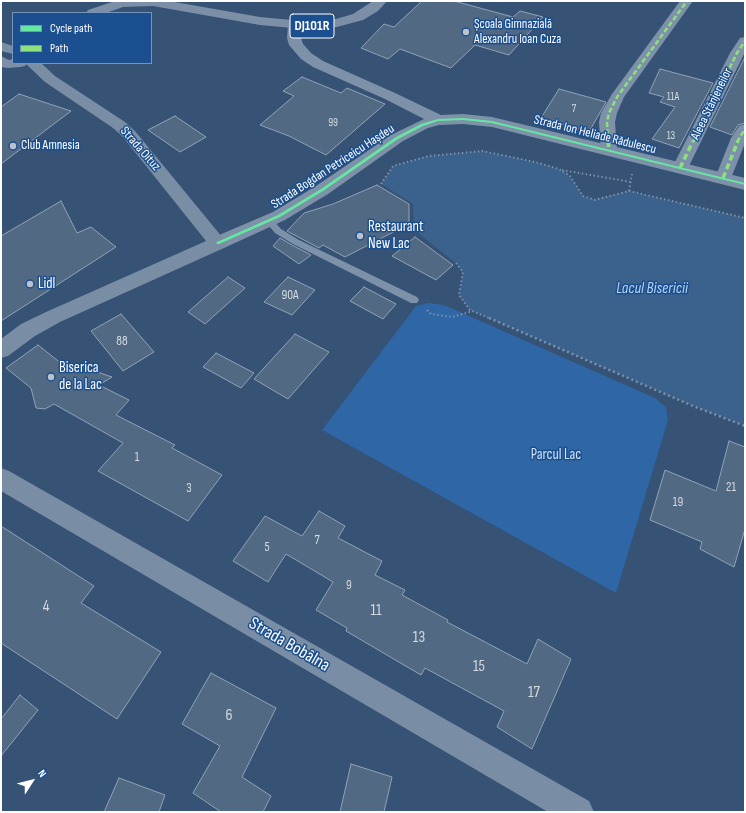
<!DOCTYPE html>
<meta charset="utf-8">
<style>
body{margin:0}
#map{position:relative;width:746px;height:813px;overflow:hidden;background:#365274;font-family:"Sofia Sans Condensed",sans-serif}
canvas{display:block}
.frame{position:absolute;inset:0;border:2px solid #fff;pointer-events:none}
.legend{position:absolute;left:12px;top:12px;width:140px;height:52px;box-sizing:border-box;background:#1b4f8f;border:1px solid #7695bc;margin:0;padding:5px 7px;list-style:none;font-size:12px;color:#fff}
.legend li{display:flex;align-items:center;gap:8px;height:20px}
.legend b{width:20px;border:1px solid #7695bc}
.north{position:absolute;left:12px;top:761px;width:40px;height:40px;-webkit-text-stroke:3px #1b4f8f;paint-order:stroke;rotate:54deg;font-size:11px;font-weight:700;line-height:16px;text-align:center;color:#fff}
.north::after{content:'';display:block;margin:auto;width:14px;height:18px;background:#fff;clip-path:polygon(50% 0,100% 100%,50% 72%,0 100%)}
</style>
<div id="map">
<canvas width="746" height="813"></canvas>
<div class="frame"></div>
<ul class="legend">
<li><b style="height:5px;background:#66e7a1"></b>Cycle path</li>
<li><b style="height:5px;background:#8de07e"></b>Path</li>
</ul>
<div class="north">N</div>
</div>
<script>
const g = document.querySelector('canvas').getContext('2d');
g.lineJoin = 'round';
function paint(path, color) {
  g.fillStyle = color;
  g.fill(path, 'evenodd');
}
function shape(rows) {
  const path = new Path2D();
  for (const r of rows) {
    path.moveTo(r[0], r[1]);
    for (let i = 2; i < r.length; i += 2) path.lineTo(r[i], r[i + 1]);
  }
  return path;
}
function strokePath(path, color, width, dash) {
  g.strokeStyle = color;
  g.lineWidth = width;
  g.lineCap = dash ? 'butt' : 'round';
  g.setLineDash(dash || []);
  g.stroke(path);
}
function label(font, color, halo, rows, align = 'center') {
  g.font = font + ' "Sofia Sans Condensed",sans-serif';
  g.lineWidth = 3;
  g.setLineDash([]);
  g.textBaseline = 'middle';
  g.strokeStyle = halo;
  g.fillStyle = color;
  for (const [text, x, y, turn = 0] of rows) {
    g.save();
    g.translate(x, y);
    g.rotate((+turn || 0) * Math.PI / 180);
    g.textAlign = isNaN(turn) ? turn : align;
    if (halo) g.strokeText(text, 0, 0);
    g.fillText(text, 0, 0);
    g.restore();
  }
}
const green = shape([
 [428,303,444,305,655,398,666,407,668,420,616,593,322,430,416,306]
]);
const water = shape([
 [482,151,535,162,559,169,570,176,583,196,595,199,629,191,745,218,745,426,693,406,470,310,459,295,463,272,456,263,414,230,413,204,381,184,393,166,429,156]
]);
const building = shape([
 [422,1,454,1,513,17,520,11,543,17,509,55,475,45,451,68,400,49,388,59,361,48,384,24,394,27,422,1],
 [745,57,745,123,738,125,732,135,710,127,745,57],
 [660,69,713,83,679,148,652,139,675,107,660,102,664,97,649,93,660,69],
 [302,77,341,93,347,88,385,104,326,155,289,136,260,125,294,96,283,91,302,77],
 [559,89,606,102,589,132,541,118,559,89],
 [19,94,71,111,1,164,1,107,19,94],
 [175,116,206,137,180,152,148,130,175,116],
 [377,185,409,204,409,224,345,257,323,245,319,248,287,231,304,213,333,204,377,185],
 [61,201,77,233,91,227,116,247,1,321,1,236,61,201],
 [415,237,453,265,436,280,392,256,415,237],
 [280,238,292,245,311,255,299,264,273,246,280,238],
 [228,277,245,288,205,324,188,312,228,277],
 [288,277,315,290,292,315,264,302,288,277],
 [364,287,396,304,383,319,350,301,364,287],
 [121,314,154,352,123,371,91,331,121,314],
 [295,334,329,352,288,399,254,379,295,334],
 [38,345,67,368,77,365,112,377,99,385,129,400,116,415,175,445,172,448,222,475,188,521,98,471,123,443,54,404,45,409,36,408,31,388,6,368,38,345],
 [216,353,254,373,241,388,203,367,216,353],
 [729,441,745,447,745,529,734,567,700,549,702,542,650,520,665,470,716,491,729,441],
 [319,511,345,526,338,538,382,561,375,575,405,590,402,595,448,620,447,622,527,664,538,639,571,659,532,749,497,727,504,711,425,668,421,675,346,631,347,628,316,610,333,582,286,554,268,582,233,561,265,516,302,536,319,511],
 [1,526,94,586,81,603,161,652,117,719,1,643,1,526],
 [211,673,276,708,242,777,271,796,263,812,221,812,193,793,220,746,182,724,211,673],
 [20,695,38,710,1,756,1,719,20,695],
 [351,764,392,777,384,812,340,812,351,764],
 [119,778,165,795,159,812,104,812,119,778]
]);
const pathFar1 = shape([
 [562,170,631,182],
 [381,184,393,166,429,156,482,151,535,162,559,169,570,176,583,196,595,200,629,191,745,218],
 [629,191,632,174],
 [456,263,463,272,459,295,470,310,491,319],
 [427,310,431,314,452,317,473,311]
]);
const path = shape([
 [489,318,693,406,745,426]
]);
const service = shape([
 [269,218,272,219,281,229,299,240,417,297,419,300,417,303,411,303,293,244,275,233,265,221,269,218]
]);
const minor = shape([
 [680,1,693,1,624,97,617,113,615,122,617,150,615,154,609,155,603,154,601,150,599,122,601,113,612,94,680,1],
 [745,37,745,52,688,168,686,172,680,173,674,172,672,168,730,53,740,38,745,37],
 [745,124,745,143,731,178,729,182,723,184,717,182,715,178,731,138,739,126,745,124]
]);
const tertiary = shape([
 [295,21,300,22,302,25,301,38,303,44,311,53,323,61,395,93,441,115,463,114,492,117,745,178,745,190,492,127,463,124,439,125,428,128,403,141,328,194,285,220,224,248,218,249,212,248,209,243,212,238,273,212,316,186,391,135,424,119,385,99,313,67,301,59,289,45,287,38,288,25,290,22,295,21]
]);
const secondary = shape([
 [1,42,13,46,13,54,1,51,1,42],
 [25,63,41,63,55,76,125,122,135,131,227,243,224,248,60,322,35,336,8,356,1,358,1,339,21,324,46,312,206,241,123,137,113,128,45,82,25,63],
 [1,468,9,471,589,801,594,812,548,812,1,491,1,468]
]);
const primary = shape([
 [115,1,169,1,260,17,314,22,336,19,353,14,373,1,387,1,378,11,363,20,337,27,314,30,260,25,153,6,123,7,106,13,86,13,88,10,115,1],
 [1,56,9,60,13,59,13,63,27,63,25,66,20,67,8,68,1,67,1,56]
]);
const quietFar1 = shape([
 [608,142,607,122,609,113,617,97,687,1],
 [693,142,737,53,745,41],
 [737,142,745,129]
]);
const quiet = shape([
 [608,141,609,150],
 [680,168,693,141],
 [723,178,738,141]
]);
const cycleway = shape([
 [463,118,492,121,745,183,745,185,492,123,463,120,438,121,423,126,398,139,323,191,280,217,219,244,218,244,216,243,217,242,278,215,321,189,396,137,421,124,438,119,463,118]
]);
const markers = [
 [466,32,4,"#b9c2ce"],
 [13,146,4,"#b9c2ce"],
 [360,236,4,"#b9c2ce"],
 [30,284,4,"#b9c2ce"],
 [51,377,4,"#b9c2ce"]
];
const farNumbernames = [
 ["11A",673,97],
 ["7",574,109],
 ["99",333,123],
 ["13",671,136]
];
const farPoinames = [
 ["Școala Gimnazială",474,25],
 ["Alexandru Ioan Cuza",474,40],
 ["Club Amnesia",21,146]
];
const farStreetnames = [
 ["Aleea Stânjeneilor",712,104,-64],
 ["Strada Ion Heliade Rădulescu",595,135,14],
 ["Strada Oituz",140,149,49],
 ["Strada Bogdan Petriceicu Hașdeu",333,167,-33]
];
const numberNames = [
 ["90A",290,296],
 ["88",122,342],
 ["1",137,458],
 ["21",731,488],
 ["3",189,489],
 ["19",678,503],
 ["7",317,541],
 ["5",267,548],
 ["9",349,586]
];
const shields = [
 [312,26,44]
];
const shieldNames = [
 ["DJ101R",312,26]
];
const poiNames = [
 ["Restaurant",368,227],
 ["New Lac",368,244],
 ["Lidl",38,284],
 ["Biserica",59,368],
 ["de la Lac",59,385]
];
const parkNames = [
 ["Parcul Lac",556,455]
];
const waterNames = [
 ["Lacul Bisericii",652,289]
];
const nearNumbernames = [
 ["4",46,607],
 ["11",376,611],
 ["13",419,638],
 ["15",479,667],
 ["17",534,693],
 ["6",229,716]
];
const nearStreetnames = [
 ["Strada Bobâlna",289,645,30]
];
paint(green, '#2f66a5');
paint(water, '#3b618d');
paint(building, '#526984');
strokePath(building, '#92a2b6', 1);
strokePath(pathFar1, '#7d92a8', 2, [1.5, 2.5]);
strokePath(path, '#7d92a8', 2.5, [2, 3]);
paint(service, '#7d92a8');
paint(minor, '#7d92a8');
paint(tertiary, '#7d92a8');
paint(secondary, '#798da4');
paint(primary, '#7d8ea7');
strokePath(quietFar1, '#8de07e', 2.5, [5, 2.5]);
strokePath(quiet, '#8de07e', 3.5, [6, 3.5]);
paint(cycleway, '#66e7a1');
for (const [x, y, r, color] of markers) {
  const dot = new Path2D();
  dot.arc(x, y, r, 0, 2 * Math.PI);
  g.fillStyle = color;
  g.fill(dot);
  strokePath(dot, '#1b4f8f', 1.5);
}
label('11px', '#d4dae0', null, farNumbernames);
label('13px', '#fff', '#1b4f8f', farPoinames, 'left');
label('13px', '#fff', '#1b4f8f', farStreetnames);
label('13px', '#d4dae0', null, numberNames);
for (const [x, y, w] of shields) {
  const box = new Path2D();
  box.roundRect(x - w / 2, y - 12, w, 24, 3);
  g.fillStyle = '#1b4f8f';
  g.fill(box);
  strokePath(box, '#fff', 1);
}
label('bold 14px', '#fff', null, shieldNames);
label('15px', '#fff', '#1b4f8f', poiNames, 'left');
label('15px', '#cfe3fa', '#1b4f8f', parkNames);
label('italic 16px', '#b5d3f5', '#1b4f8f', waterNames);
label('16px', '#d4dae0', null, nearNumbernames);
label('18px', '#fff', '#1b4f8f', nearStreetnames);
</script>
